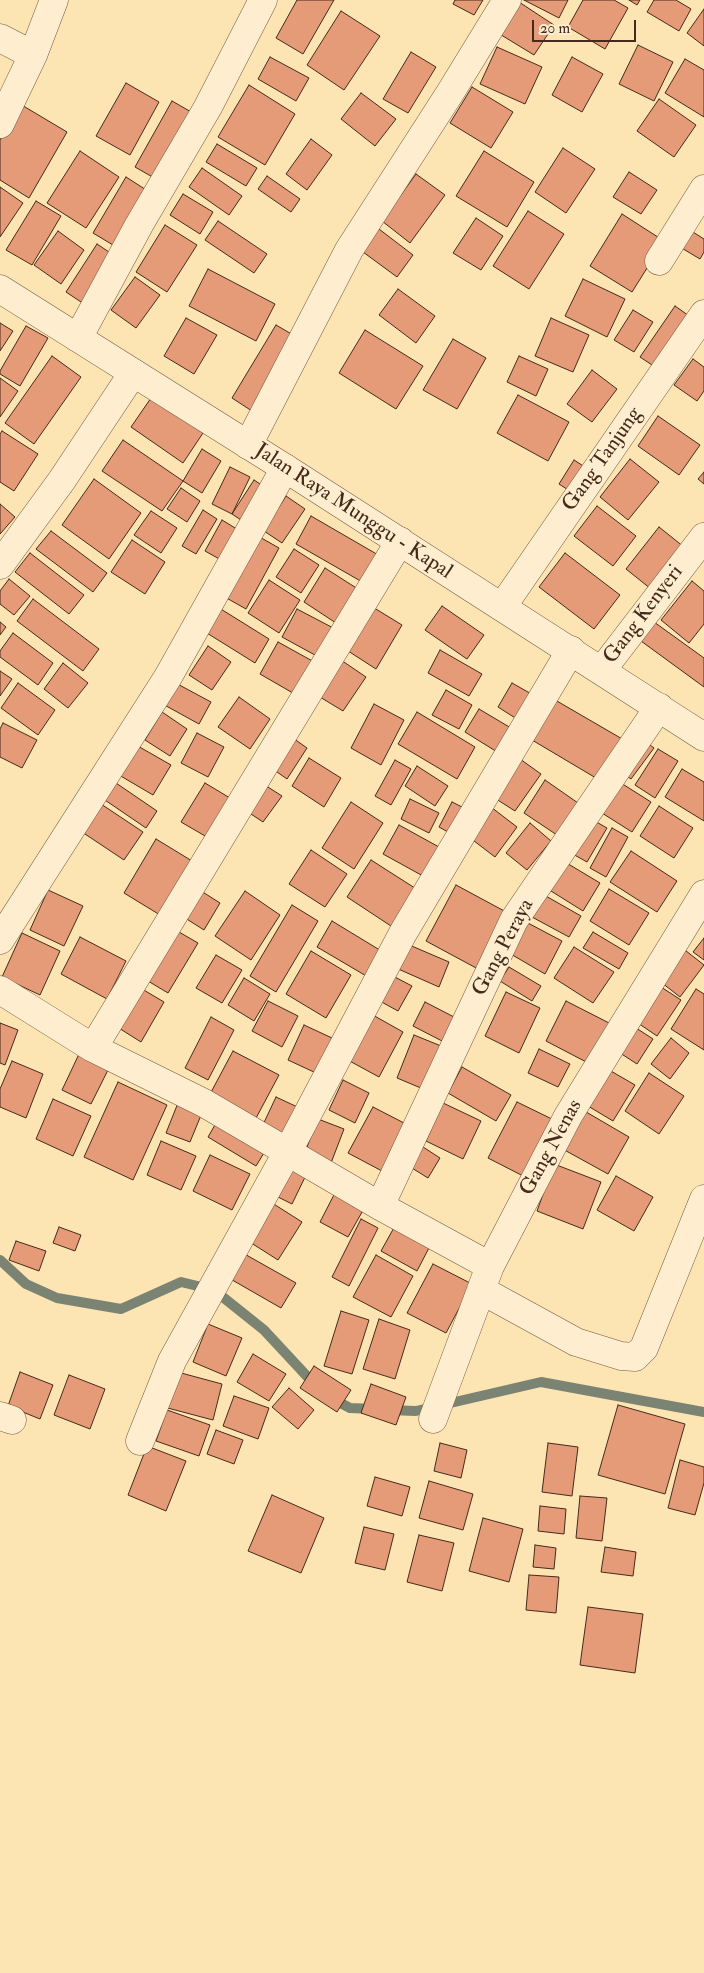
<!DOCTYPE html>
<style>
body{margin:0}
#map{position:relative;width:704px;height:1973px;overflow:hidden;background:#fde4b3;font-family:"IM FELL Double Pica",serif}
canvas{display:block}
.scale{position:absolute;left:532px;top:20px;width:104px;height:22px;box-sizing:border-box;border:2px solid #452a1b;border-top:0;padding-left:6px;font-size:15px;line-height:18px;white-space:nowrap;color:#452a1b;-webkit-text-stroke:4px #feedce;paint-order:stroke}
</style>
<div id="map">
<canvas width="704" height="1973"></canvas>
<div class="scale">20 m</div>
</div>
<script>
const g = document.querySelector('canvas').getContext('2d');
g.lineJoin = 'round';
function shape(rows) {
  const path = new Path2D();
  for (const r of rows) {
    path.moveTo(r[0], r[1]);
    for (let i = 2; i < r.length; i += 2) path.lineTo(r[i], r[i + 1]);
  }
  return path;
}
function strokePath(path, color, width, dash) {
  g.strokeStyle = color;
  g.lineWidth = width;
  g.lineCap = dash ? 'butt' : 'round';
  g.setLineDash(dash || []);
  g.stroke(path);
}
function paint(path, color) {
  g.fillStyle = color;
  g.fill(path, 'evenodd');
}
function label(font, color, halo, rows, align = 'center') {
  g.font = font + ' "IM FELL Double Pica",serif';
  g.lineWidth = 4.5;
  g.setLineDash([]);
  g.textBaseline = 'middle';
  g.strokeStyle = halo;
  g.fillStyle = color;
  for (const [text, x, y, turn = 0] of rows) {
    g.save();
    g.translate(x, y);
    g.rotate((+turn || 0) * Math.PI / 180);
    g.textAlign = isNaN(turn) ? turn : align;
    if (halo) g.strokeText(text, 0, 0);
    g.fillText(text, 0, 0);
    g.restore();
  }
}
const stream = shape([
 [0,1260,26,1284,57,1298,121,1309,181,1282,214,1290,264,1330,316,1386],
 [331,1398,350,1408,374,1409],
 [389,1410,416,1411,541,1382,704,1412]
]);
const building = shape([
 [297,0,334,0,303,54,276,38,297,0],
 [455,0,483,0,474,15,453,4,455,0],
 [524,0,568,0,559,18,524,0],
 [583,0,614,0,628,8,605,49,568,27,583,0],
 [629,0,640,0,637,5,629,0],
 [654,0,676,0,691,9,679,31,647,12,654,0],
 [519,2,554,25,534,55,498,33,519,2],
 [704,9,704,46,687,33,704,9],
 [341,11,380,36,344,90,307,65,341,11],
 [638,45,673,62,654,101,619,84,638,45],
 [497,47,542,67,525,104,480,84,497,47],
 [411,52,436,67,408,113,383,99,411,52],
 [270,57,309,78,296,101,258,79,270,57],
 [572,57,603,74,582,112,552,95,572,57],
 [685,59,704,70,704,117,665,93,685,59],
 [126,83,159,102,130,155,96,136,126,83],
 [249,85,295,114,265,165,218,137,249,85],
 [472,87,513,112,491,148,450,123,472,87],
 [361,93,396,119,375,146,341,119,361,93],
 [659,99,696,125,674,157,637,131,659,99],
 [172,101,193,113,156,179,135,167,172,101],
 [20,104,67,132,29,198,0,180,0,140,20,104],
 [311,139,332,155,307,190,286,174,311,139],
 [217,144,257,168,246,186,206,162,217,144],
 [563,148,595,169,566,213,535,192,563,148],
 [80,151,119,177,86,228,47,203,80,151],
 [484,151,534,182,507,227,456,196,484,151],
 [202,168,242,196,229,215,189,187,202,168],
 [629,172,657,190,641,214,613,197,629,172],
 [416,174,445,195,410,243,382,221,416,174],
 [267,176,300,199,291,212,258,189,267,176],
 [126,177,151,193,118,248,93,233,126,177],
 [0,187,23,203,0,237,0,187],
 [183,194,213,212,200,234,170,215,183,194],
 [36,201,61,216,32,265,6,250,36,201],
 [528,211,564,234,529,289,493,266,528,211],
 [622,214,664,241,632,292,590,266,622,214],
 [476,218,503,236,481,270,453,253,476,218],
 [218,221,267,254,254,273,205,240,218,221],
 [165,225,197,245,167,292,136,272,165,225],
 [375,226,413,255,397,277,359,249,375,226],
 [685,227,704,239,704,252,700,259,675,244,685,227],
 [58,231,84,250,61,284,34,265,58,231],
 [97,244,115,256,84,304,66,292,97,244],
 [208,269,275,304,256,341,189,306,208,269],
 [135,277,160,295,136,328,111,310,135,277],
 [583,279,625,299,607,337,565,316,583,279],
 [398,289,435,316,416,343,379,315,398,289],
 [675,306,692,318,658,369,640,357,675,306],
 [633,310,653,322,634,352,614,340,633,310],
 [186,318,217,335,194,374,164,356,186,318],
 [551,318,589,335,573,372,535,356,551,318],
 [0,323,13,331,0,351,0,323],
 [276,325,300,339,255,413,232,398,276,325],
 [26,326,48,338,20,386,0,374,0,371,26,326],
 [365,330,423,366,396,409,339,373,365,330],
 [453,339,486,358,457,409,423,390,453,339],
 [52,356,81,377,34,444,5,423,52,356],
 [519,356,548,369,536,396,507,382,519,356],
 [693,359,704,367,704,391,697,401,674,385,693,359],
 [592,370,617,389,592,422,567,404,592,370],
 [0,378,18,391,0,417,0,378],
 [518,395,569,422,548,461,497,433,518,395],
 [151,398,203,433,183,463,131,427,151,398],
 [658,416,700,445,679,475,638,446,658,416],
 [2,431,38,454,14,491,0,482,0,434,2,431],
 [123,440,183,481,162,511,102,471,123,440],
 [202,449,221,461,202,493,183,481,202,449],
 [630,459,659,482,628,520,600,497,630,459],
 [574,460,591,471,576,495,559,484,574,460],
 [230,467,250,477,232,514,212,504,230,467],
 [704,472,704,484,698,479,704,472],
 [94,479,141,513,109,559,62,525,94,479],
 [254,480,266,488,244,522,232,514,254,480],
 [181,488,200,501,187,522,167,509,181,488],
 [286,496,305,509,282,543,264,531,286,496],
 [0,504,15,517,0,534,0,504],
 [597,506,636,536,613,566,574,536,597,506],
 [203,510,217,519,196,554,182,546,203,510],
 [151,511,177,528,161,553,134,535,151,511],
 [311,516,380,556,364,583,296,544,311,516],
 [222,520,240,531,223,561,205,551,222,520],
 [659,527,684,547,651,589,626,569,659,527],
 [51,531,107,573,93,592,36,549,51,531],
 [256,535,279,548,246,609,223,596,256,535],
 [132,540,165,562,145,594,111,572,132,540],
 [294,549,319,565,301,593,276,577,294,549],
 [30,553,84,595,69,614,15,572,30,553],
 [565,553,620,595,594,629,539,587,565,553],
 [325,568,361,591,339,625,304,602,325,568],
 [9,579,30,596,14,615,0,604,0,591,9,579],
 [269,580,300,600,279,633,248,613,269,580],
 [692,581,704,591,704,624,689,643,661,620,692,581],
 [33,599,99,649,83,671,17,621,33,599],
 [216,606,269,639,255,663,202,630,216,606],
 [371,606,402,625,376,669,345,649,371,606],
 [442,606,484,635,467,659,425,630,442,606],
 [297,609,339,631,324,660,282,637,297,609],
 [0,622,6,627,0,635,0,622],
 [654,622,704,658,704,687,641,641,654,622],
 [13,633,53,663,38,685,0,657,0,651,13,633],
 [278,642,316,663,298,696,260,674,278,642],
 [208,646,231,662,212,690,189,675,208,646],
 [440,650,482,674,469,696,428,673,440,650],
 [338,658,366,677,343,711,315,694,338,658],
 [63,663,88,683,68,708,44,689,63,663],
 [0,671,12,679,0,696,0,671],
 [170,680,211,702,199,724,159,702,170,680],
 [18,683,55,710,38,735,1,708,18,683],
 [512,683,535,696,520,721,498,707,512,683],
 [446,690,472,705,459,729,432,715,446,690],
 [239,697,270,719,250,749,218,727,239,697],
 [550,697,624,740,601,781,527,737,550,697],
 [374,704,404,720,381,765,351,748,374,704],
 [479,709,516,731,502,755,465,732,479,709],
 [162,712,187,729,170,756,145,740,162,712],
 [417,712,475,747,457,779,398,744,417,712],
 [3,723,37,740,22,768,0,757,0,729,3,723],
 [197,733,224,747,208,777,181,763,197,733],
 [290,736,307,748,287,779,270,767,290,736],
 [642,739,654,748,631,779,619,771,642,739],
 [136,745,171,765,153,795,119,775,136,745],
 [658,749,678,761,655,798,635,785,658,749],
 [309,758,341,778,324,807,292,786,309,758],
 [520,759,541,774,515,811,493,797,520,759],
 [395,760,411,769,391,805,375,796,395,760],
 [417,766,448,786,435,806,405,786,417,766],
 [682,769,704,782,704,821,665,797,682,769],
 [545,780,578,803,557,835,524,813,545,780],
 [113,781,157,811,146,828,102,798,113,781],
 [260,782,282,796,263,822,242,808,260,782],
 [205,783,235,801,212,840,181,822,205,783],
 [621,783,651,802,632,832,602,813,621,783],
 [410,799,439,813,429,833,401,819,410,799],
 [98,802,143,832,124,860,79,830,98,802],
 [351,802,383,823,354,869,322,848,351,802],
 [452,802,470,811,457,837,439,827,452,802],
 [487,804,517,827,495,857,465,834,487,804],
 [659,806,693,828,674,858,640,836,659,806],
 [591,819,607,828,587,862,571,853,591,819],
 [530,823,551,841,527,870,506,853,530,823],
 [399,825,439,847,423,876,383,854,399,825],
 [612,828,628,837,606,877,590,868,612,828],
 [156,839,197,864,165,918,124,893,156,839],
 [311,850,347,874,325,907,289,884,311,850],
 [631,851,677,881,657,912,610,882,631,851],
 [560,859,600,883,583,911,543,886,560,859],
 [371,860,418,890,394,928,347,897,371,860],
 [456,885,508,913,478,969,426,941,456,885],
 [198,889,220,903,204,930,182,916,198,889],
 [609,889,649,913,629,945,590,921,609,889],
 [48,890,83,906,64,946,30,930,48,890],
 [245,891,280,915,251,960,215,936,245,891],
 [544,895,581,916,569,937,532,917,544,895],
 [292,905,318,921,276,992,250,976,292,905],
 [332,921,383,952,368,977,317,947,332,921],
 [526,922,562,941,545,974,509,953,526,922],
 [172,928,198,943,168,993,143,978,172,928],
 [593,932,628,953,619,969,583,948,593,932],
 [22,933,60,951,40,995,2,977,22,933],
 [80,937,126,961,107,999,61,974,80,937],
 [704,938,704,960,693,952,704,938],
 [407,944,449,962,439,987,396,968,407,944],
 [574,947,614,972,593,1003,554,978,574,947],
 [681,947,704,965,680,997,657,979,681,947],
 [311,951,351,975,326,1018,286,994,311,951],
 [216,955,242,970,222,1003,196,988,216,955],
 [509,967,541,986,532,1001,500,981,509,967],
 [391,975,412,986,398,1011,378,1000,391,975],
 [244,978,270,994,254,1021,228,1005,244,978],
 [658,985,681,1000,657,1036,635,1021,658,985],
 [137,986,164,1002,141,1042,114,1025,137,986],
 [696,989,704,994,704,1050,671,1029,696,989],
 [506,992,540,1008,519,1053,485,1036,506,992],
 [268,1001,298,1016,282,1047,252,1031,268,1001],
 [566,1001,613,1025,592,1065,546,1041,566,1001],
 [425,1002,454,1017,442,1041,413,1026,425,1002],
 [371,1014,403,1032,379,1077,346,1059,371,1014],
 [211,1017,234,1030,208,1080,185,1068,211,1017],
 [0,1023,18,1030,5,1065,0,1063,0,1023],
 [304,1025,332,1038,316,1073,288,1060,304,1025],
 [633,1026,653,1039,637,1064,617,1051,633,1026],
 [414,1035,446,1048,428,1091,397,1078,414,1035],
 [671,1038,689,1053,670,1079,651,1064,671,1038],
 [539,1049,570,1064,558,1087,528,1073,539,1049],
 [233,1051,279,1075,255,1120,209,1096,233,1051],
 [80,1052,110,1066,91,1104,62,1090,80,1052],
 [12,1061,43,1074,26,1118,0,1107,0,1089,12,1061],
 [462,1067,511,1095,496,1121,448,1093,462,1067],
 [604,1067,635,1085,613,1121,583,1103,604,1067],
 [649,1073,684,1096,659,1134,625,1111,649,1073],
 [343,1080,369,1093,355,1123,329,1110,343,1080],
 [118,1082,167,1105,133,1180,84,1157,118,1082],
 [276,1097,306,1111,290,1144,261,1129,276,1097],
 [180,1098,204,1108,190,1142,166,1133,180,1098],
 [53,1099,91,1116,73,1156,36,1139,53,1099],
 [517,1102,556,1121,527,1178,488,1158,517,1102],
 [443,1103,481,1121,463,1159,426,1141,443,1103],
 [373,1107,406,1124,382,1171,348,1153,373,1107],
 [581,1109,629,1137,608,1174,559,1147,581,1109],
 [219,1118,267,1148,256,1166,208,1137,219,1118],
 [318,1119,344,1129,331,1163,305,1152,318,1119],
 [161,1141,196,1156,181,1190,147,1175,161,1141],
 [420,1145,440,1158,428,1178,407,1165,420,1145],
 [210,1155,250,1174,232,1210,193,1191,210,1155],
 [284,1162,307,1173,292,1204,268,1192,284,1162],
 [554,1164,601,1182,583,1229,537,1211,554,1164],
 [616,1176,653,1197,634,1231,597,1210,616,1176],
 [337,1189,366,1205,348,1237,320,1222,337,1189],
 [269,1201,302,1222,278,1260,245,1239,269,1201],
 [361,1219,378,1228,349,1286,332,1277,361,1219],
 [396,1224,431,1244,417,1271,381,1251,396,1224],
 [59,1227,81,1235,75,1251,53,1243,59,1227],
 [16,1241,46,1251,39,1271,9,1260,16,1241],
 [241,1252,296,1283,281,1308,227,1277,241,1252],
 [376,1255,413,1276,391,1317,353,1297,376,1255],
 [433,1264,472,1284,446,1333,407,1313,433,1264],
 [341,1311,369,1320,352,1374,324,1366,341,1311],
 [379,1319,410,1330,395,1379,363,1369,379,1319],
 [208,1324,242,1338,226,1376,193,1362,208,1324],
 [253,1354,286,1374,269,1401,237,1382,253,1354],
 [314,1366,351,1390,337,1412,300,1388,314,1366],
 [170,1370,222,1384,213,1420,160,1406,170,1370],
 [20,1372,53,1385,40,1419,8,1406,20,1372],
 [69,1375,105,1389,90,1429,54,1415,69,1375],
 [371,1384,406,1397,396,1425,361,1413,371,1384],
 [289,1388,314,1410,298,1429,272,1407,289,1388],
 [234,1396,269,1408,258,1439,223,1426,234,1396],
 [618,1405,685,1424,665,1494,598,1475,618,1405],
 [167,1410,210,1425,199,1456,156,1441,167,1410],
 [216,1430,243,1440,234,1464,207,1454,216,1430],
 [440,1443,467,1450,461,1478,434,1471,440,1443],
 [548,1443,578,1447,572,1496,542,1492,548,1443],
 [147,1446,186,1461,166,1511,128,1495,147,1446],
 [680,1460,704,1467,704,1483,695,1515,668,1508,680,1460],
 [375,1477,410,1487,402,1516,367,1506,375,1477],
 [429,1481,473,1494,463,1530,419,1518,429,1481],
 [272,1495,324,1518,301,1573,248,1551,272,1495],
 [580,1496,607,1498,602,1541,576,1538,580,1496],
 [540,1506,566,1509,564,1534,538,1531,540,1506],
 [483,1518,523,1529,509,1582,469,1571,483,1518],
 [364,1527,394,1534,385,1570,355,1563,364,1527],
 [419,1535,454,1543,442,1591,407,1582,419,1535],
 [535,1545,556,1548,554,1569,533,1567,535,1545],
 [605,1547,636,1552,633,1576,601,1572,605,1547],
 [529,1575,559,1577,556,1613,526,1610,529,1575],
 [588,1607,643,1614,635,1673,580,1665,588,1607]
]);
const minor = shape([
 [0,38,33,55],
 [0,124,33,55,54,0],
 [659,261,704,189],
 [78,338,139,225,208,107,263,0],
 [248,445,349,250,450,93,507,0],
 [0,565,62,480,133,373],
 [502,607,704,314],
 [602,670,704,537],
 [0,940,168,677,285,468],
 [0,990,93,1048,204,1103,380,1206,490,1266],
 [93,1048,400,541],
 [380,1206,514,920,659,707],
 [481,1290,576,1342,621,1356,635,1357,644,1348,704,1199],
 [0,1416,12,1420],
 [433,1419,490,1266,568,1116,704,894],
 [140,1441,172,1361,288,1151,403,933,571,650]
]);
const tertiary = shape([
 [0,289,285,468,704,737]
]);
const streetNames = [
 ["Gang Tanjung",603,460,-55],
 ["Jalan Raya Munggu - Kapal",353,512,33],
 ["Gang Kenyeri",644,615,-53],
 ["Gang Peraya",504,948,-62],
 ["Gang Nenas",552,1148,-61]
];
strokePath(stream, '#7b8373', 10);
paint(building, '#e69b78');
strokePath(building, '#452a1b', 1);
strokePath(minor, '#735841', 29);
strokePath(tertiary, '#735841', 29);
strokePath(minor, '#feedce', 28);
strokePath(tertiary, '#feedce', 28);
label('21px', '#452a1b', '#feedce', streetNames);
</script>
